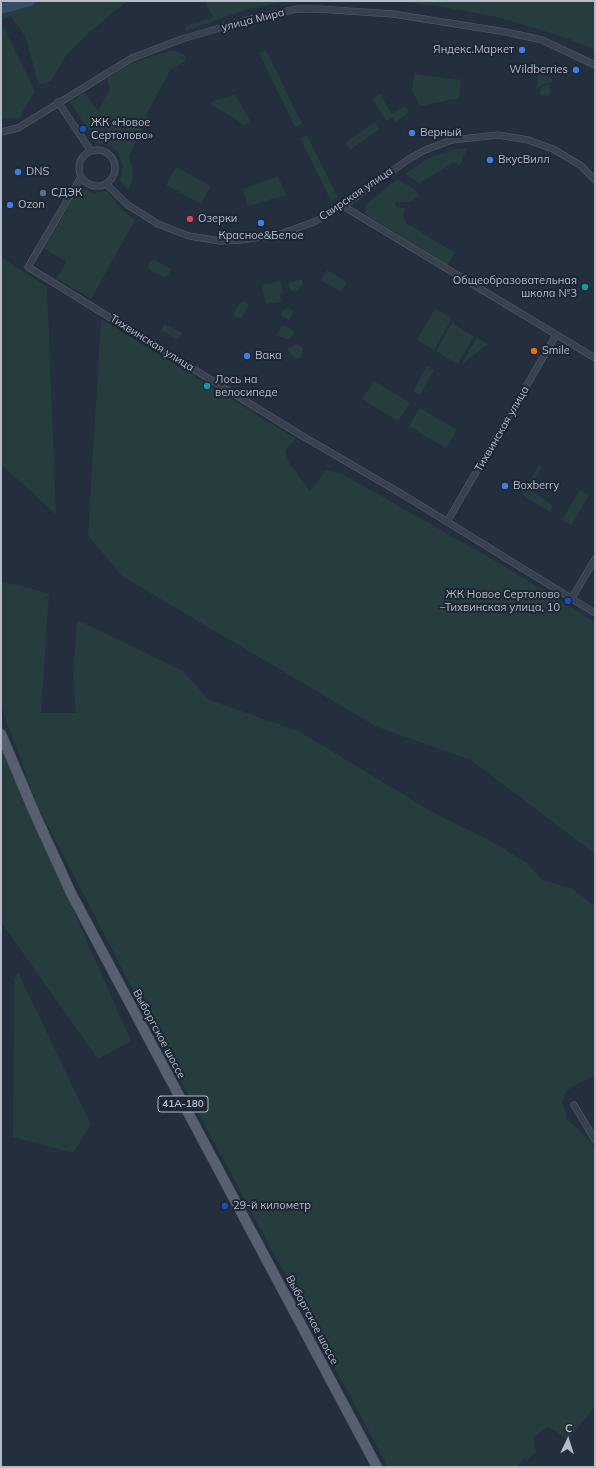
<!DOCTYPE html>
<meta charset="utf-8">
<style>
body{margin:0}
#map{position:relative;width:596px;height:1468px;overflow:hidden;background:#242f3e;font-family:Mulish,sans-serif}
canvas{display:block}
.frame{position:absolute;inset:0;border:2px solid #b4bcc9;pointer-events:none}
.north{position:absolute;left:548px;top:1420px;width:40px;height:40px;-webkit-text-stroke:3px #1d2633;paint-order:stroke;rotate:4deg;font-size:11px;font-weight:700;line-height:16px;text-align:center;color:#b4bcc9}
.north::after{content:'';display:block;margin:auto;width:14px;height:18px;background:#b4bcc9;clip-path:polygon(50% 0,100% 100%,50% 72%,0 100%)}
</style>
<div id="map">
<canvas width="596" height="1468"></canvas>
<div class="frame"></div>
<div class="north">С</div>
</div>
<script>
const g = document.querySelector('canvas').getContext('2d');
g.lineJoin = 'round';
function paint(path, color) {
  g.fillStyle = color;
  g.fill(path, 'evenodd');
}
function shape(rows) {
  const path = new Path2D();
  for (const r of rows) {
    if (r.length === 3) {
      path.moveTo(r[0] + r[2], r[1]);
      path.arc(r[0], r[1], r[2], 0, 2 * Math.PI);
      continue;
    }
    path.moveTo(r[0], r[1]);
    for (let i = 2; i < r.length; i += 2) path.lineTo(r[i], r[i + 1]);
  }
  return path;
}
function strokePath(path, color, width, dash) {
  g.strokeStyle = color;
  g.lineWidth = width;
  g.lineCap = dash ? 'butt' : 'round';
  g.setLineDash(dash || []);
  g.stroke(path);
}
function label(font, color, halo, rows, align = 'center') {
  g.font = font + ' Mulish,sans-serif';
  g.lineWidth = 4;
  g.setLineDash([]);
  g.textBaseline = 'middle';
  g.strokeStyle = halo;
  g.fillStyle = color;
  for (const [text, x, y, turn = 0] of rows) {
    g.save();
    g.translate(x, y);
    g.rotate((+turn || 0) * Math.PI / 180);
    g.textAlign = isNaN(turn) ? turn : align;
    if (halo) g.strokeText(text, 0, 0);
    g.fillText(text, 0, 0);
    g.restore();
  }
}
const green = shape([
 [1,1,127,1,86,35,65,57,51,81,39,85,25,36,11,16,1,20],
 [205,1,289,1,248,9,186,31,184,27,213,17],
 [399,1,595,1,595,50,564,37,497,17,449,8],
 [1,22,35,91,19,118,1,118],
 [173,50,185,55,186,57,184,62,171,69,146,115,149,118,135,143,129,157,133,170,132,182,128,190,120,181,123,165,117,151,111,146,96,143,70,102,84,92,98,111,110,89,107,78,132,63],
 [266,50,302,124,295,127,259,53],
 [415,71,416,74,436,77,437,75,438,77,459,80,461,78,459,98,420,106,412,91],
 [538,74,546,76,554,81,543,84,537,89],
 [549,84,550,92,548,96,540,95,541,88],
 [235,94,251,122,245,125,209,103],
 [380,94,392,114,405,106,409,112,395,122,392,117,386,121,372,99],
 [375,122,379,129,350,150,346,142],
 [307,135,338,197,331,201,300,138],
 [467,148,460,166,454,162,419,183,405,174,428,158,457,149],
 [176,167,211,186,201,204,166,185],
 [278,176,286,195,248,206,243,189],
 [398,179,418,192,419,196,409,202,395,202,396,207,404,208,405,211,403,215,406,223,455,253,447,265,365,214,365,205],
 [82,187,94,193,107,191,121,209,135,220,91,299,57,278,66,262,44,248,77,192],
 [1,257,47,287,56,514,1,465],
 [154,260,171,269,168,275,163,277,147,268,150,262],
 [327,270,347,282,341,292,321,280],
 [302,279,303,284,297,292,290,290,289,283],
 [281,281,283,294,280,295,281,302,266,304,262,285],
 [244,301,249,305,241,318,235,317,233,314,240,302],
 [289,308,293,310,293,313,289,320,282,316,281,311],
 [435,308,452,318,434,350,417,340],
 [101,319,296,439,285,450,286,453,289,463,310,491,326,470,342,474,492,559,595,622,595,854,471,760,377,727,122,576,88,535],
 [452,323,474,336,458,364,436,351],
 [165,324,182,333,178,340,161,330],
 [283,325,292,329,294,333,289,340,276,335],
 [477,338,488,344,461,365],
 [297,344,303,348,301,358,295,359,287,349],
 [427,366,434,370,420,395,413,391],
 [374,381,410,403,398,421,362,399],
 [420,408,457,430,446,448,409,426],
 [539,465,542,467,529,489,553,506,550,512,521,494],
 [580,490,589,495,571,525,562,520],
 [1,583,19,585,49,594,41,713,76,713,73,675,77,620,183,671,209,700,298,731,434,813,491,841,527,863,542,880,571,888,595,906,595,1075,567,1090,562,1101,567,1119,590,1141,595,1151,595,1404,591,1412,568,1439,548,1427,533,1437,536,1452,527,1460,525,1458,517,1467,388,1467,152,1026,37,805,1,706],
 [1,746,131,1041,98,1059,1,922],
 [18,972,91,1125,73,1153,13,1137,14,980]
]);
const river = shape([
 [1,9,30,1]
]);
const street = shape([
 [58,102,91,151],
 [1,132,18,128,132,58,182,39,251,19,297,9,318,9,393,14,506,32,542,40,595,65],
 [97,168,18],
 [81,177,28,267,299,434,402,494,595,613],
 [106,184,128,205,158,224,189,236,220,241,241,240,277,235,314,222,343,206,409,159,425,150,452,140,498,135,528,140,553,149,580,165,595,180],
 [343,206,595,358],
 [447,522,556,335],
 [572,598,595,559],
 [574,1105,595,1140]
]);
const primary = shape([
 [1,734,34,812,71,893,377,1467]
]);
const markers = [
 [522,50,4,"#3f7fe0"],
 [576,70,4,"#3f7fe0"],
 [83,129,4,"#1a4fb4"],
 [412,133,4,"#3f7fe0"],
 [490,160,4,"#3f7fe0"],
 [18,172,4,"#3f7fe0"],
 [43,193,4,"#5c6f8a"],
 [10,205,4,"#3f7fe0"],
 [190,219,4,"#e0444e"],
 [261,223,4,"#3f7fe0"],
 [585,287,4,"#0f9aa8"],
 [534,351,4,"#e8710a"],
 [247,356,4,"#3f7fe0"],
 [207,386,4,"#0f9aa8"],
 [505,486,4,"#3f7fe0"],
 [568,601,4,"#1a4fb4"],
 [225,1206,4,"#1a4fb4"]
];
const shields = [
 [183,1104,50]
];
const shieldNames = [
 ["41А-180",183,1104]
];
const streetNames = [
 ["улица Мира",253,20,-14],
 ["Свирская улица",356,194,-34],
 ["Тихвинская улица",152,343,32],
 ["Тихвинская улица",502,429,-60],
 ["Выборгское шоссе",159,1034,62],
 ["Выборгское шоссе",312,1320,62]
];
const poiNames = [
 ["Яндекс.Маркет",514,50,"right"],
 ["Wildberries",568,70,"right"],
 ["ЖК «Новое",91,123],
 ["Сертолово»",91,136],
 ["Верный",420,133],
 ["ВкусВилл",498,160],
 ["DNS",26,172],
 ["СДЭК",51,193],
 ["Ozon",18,205],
 ["Озерки",198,219],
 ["Красное&Белое",261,236,"center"],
 ["Общеобразовательная",577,281,"right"],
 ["школа №3",577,294,"right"],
 ["Smile",542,351],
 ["Вака",255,356],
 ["Лось на",215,380],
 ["велосипеде",215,393],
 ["Boxberry",513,486],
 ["ЖК Новое Сертолово",560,595,"right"],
 ["–Тихвинская улица, 10",560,608,"right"],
 ["29-й километр",233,1206]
];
paint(green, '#263c3f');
strokePath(river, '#394c67', 10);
strokePath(street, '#565f6c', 7);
strokePath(primary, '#414a57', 11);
strokePath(street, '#38414e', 6);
strokePath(primary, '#56606e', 10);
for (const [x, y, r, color] of markers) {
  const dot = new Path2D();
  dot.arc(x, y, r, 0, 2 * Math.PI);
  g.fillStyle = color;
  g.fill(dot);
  strokePath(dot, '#1d2633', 1.5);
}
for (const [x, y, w] of shields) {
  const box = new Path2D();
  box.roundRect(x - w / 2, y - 8, w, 16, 3);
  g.fillStyle = '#1d2633';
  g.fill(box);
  strokePath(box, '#b4bcc9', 1);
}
label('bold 10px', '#b4bcc9', null, shieldNames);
label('11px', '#b4bcc9', '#1d2633', streetNames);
label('11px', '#b4bcc9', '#1d2633', poiNames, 'left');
</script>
